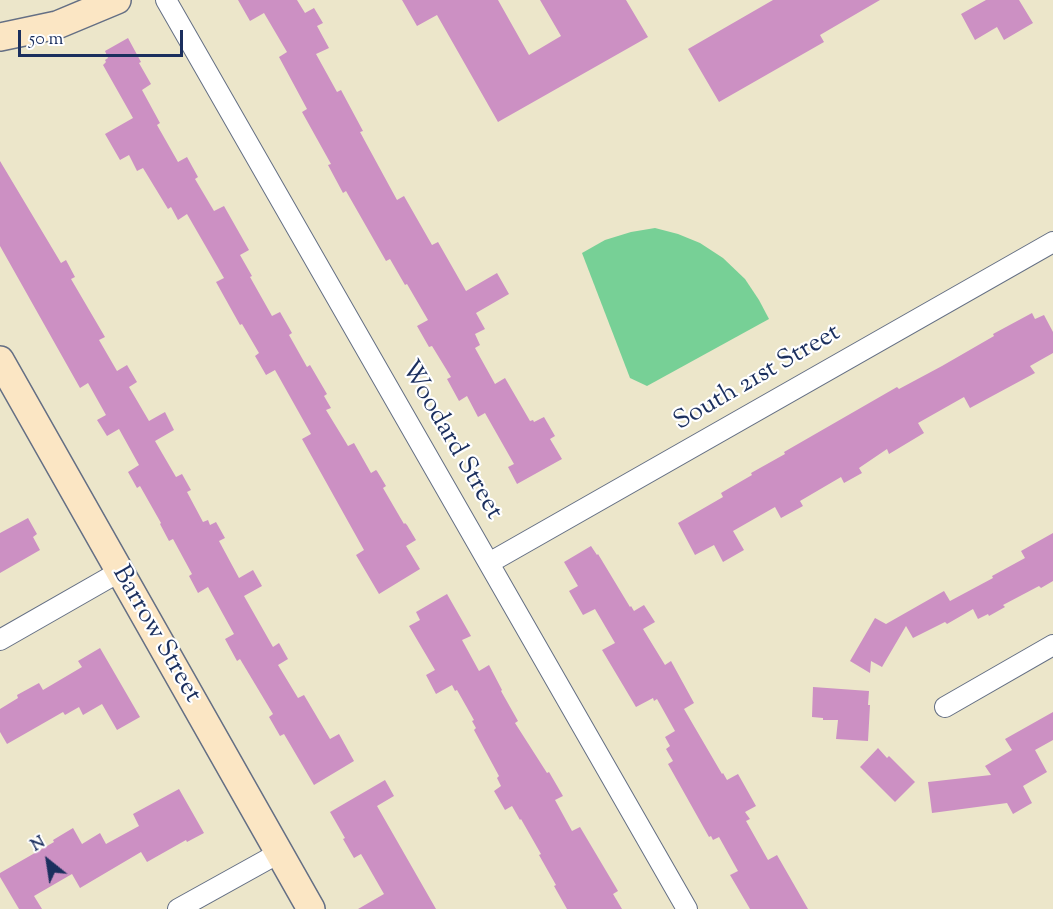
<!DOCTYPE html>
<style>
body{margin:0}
#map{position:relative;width:1053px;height:909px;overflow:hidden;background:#ece6ca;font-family:"Sorts Mill Goudy",serif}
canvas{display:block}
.north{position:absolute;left:18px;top:831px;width:60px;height:60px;-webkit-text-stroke:4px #fff;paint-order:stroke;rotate:330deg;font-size:16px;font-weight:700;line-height:24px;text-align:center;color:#1b2f5e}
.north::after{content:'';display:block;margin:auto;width:21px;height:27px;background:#1b2f5e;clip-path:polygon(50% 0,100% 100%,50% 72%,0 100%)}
.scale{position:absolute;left:18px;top:30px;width:165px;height:27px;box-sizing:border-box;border:3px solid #1b2f5e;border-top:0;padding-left:8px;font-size:18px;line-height:21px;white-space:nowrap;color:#1b2f5e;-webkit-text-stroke:4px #fff;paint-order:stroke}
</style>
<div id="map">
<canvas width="1053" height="909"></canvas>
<div class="north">N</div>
<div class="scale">50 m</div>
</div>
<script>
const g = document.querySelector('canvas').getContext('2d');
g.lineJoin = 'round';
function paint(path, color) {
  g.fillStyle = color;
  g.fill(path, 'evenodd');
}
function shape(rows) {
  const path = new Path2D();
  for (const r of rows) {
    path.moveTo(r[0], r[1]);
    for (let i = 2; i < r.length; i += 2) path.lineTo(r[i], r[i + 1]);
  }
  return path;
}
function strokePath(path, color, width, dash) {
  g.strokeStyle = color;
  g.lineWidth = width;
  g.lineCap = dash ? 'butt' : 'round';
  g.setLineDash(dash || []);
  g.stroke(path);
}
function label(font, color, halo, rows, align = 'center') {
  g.font = font + ' "Sorts Mill Goudy",serif';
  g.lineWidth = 4.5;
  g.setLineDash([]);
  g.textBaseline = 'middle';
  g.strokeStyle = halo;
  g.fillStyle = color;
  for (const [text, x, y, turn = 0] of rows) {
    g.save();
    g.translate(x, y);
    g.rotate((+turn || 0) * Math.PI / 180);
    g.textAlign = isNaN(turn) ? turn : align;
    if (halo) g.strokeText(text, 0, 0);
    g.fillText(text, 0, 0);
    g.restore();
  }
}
const green = shape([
 [655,228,678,234,700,243,723,258,745,279,759,300,769,319,647,386,630,378,582,253,605,240,631,232]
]);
const building = shape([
 [238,0,297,0,305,13,314,8,323,23,317,26,329,48,316,54,337,92,341,90,363,131,360,132,397,200,404,196,432,245,438,242,466,291,497,273,509,294,476,313,485,329,475,334,480,345,475,348,495,384,505,378,530,421,533,420,534,422,544,417,555,436,550,439,562,459,517,484,508,467,514,464,485,413,478,417,467,396,459,401,447,379,451,377,432,346,429,347,417,326,428,320,407,284,405,285,390,259,386,261,346,191,343,193,328,165,331,164,302,112,307,109,279,57,287,52,264,13,250,21],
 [402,0,498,0,529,55,561,36,540,0,626,0,648,37,498,122,437,15,417,26],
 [773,0,880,0,820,35,824,42,719,102,688,49],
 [986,0,1019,0,1033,23,1004,40,997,27,975,40,961,14],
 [128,38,141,62,139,63,151,84,142,90,160,123,157,125,178,162,187,157,198,177,195,179,214,211,224,206,249,250,240,255,252,276,250,277,272,316,280,312,292,333,289,335,307,367,310,365,327,394,324,396,331,408,326,410,345,441,348,446,354,443,371,473,376,470,377,471,386,486,383,488,404,524,405,523,407,525,416,540,406,546,420,569,379,594,356,555,364,550,302,439,311,434,275,370,266,375,255,356,259,353,242,324,240,325,216,282,224,278,187,214,178,220,171,207,168,209,143,168,137,171,129,155,120,160,105,134,133,118,103,65,106,62,105,60,108,58,105,51],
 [0,161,61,263,66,260,75,277,71,279,105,337,99,340,117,371,127,365,137,382,129,387,149,421,165,412,174,430,155,441,176,477,182,474,191,490,187,492,203,522,208,520,210,525,216,522,225,538,219,541,239,578,253,570,262,586,244,596,273,647,279,643,288,659,278,665,298,698,304,695,330,739,339,734,354,761,314,785,284,734,280,736,269,717,273,714,240,659,237,661,225,639,234,634,208,587,198,593,189,576,192,574,173,539,169,541,160,524,161,523,140,486,137,488,128,472,139,465,119,429,107,436,97,420,106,415,88,383,80,388,0,246],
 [1032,313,1035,319,1044,315,1053,332,1053,353,1030,366,1035,373,970,408,964,397,918,423,924,433,889,454,887,449,859,468,862,473,844,483,841,477,800,501,803,506,781,518,775,507,733,531,744,550,723,562,714,545,695,555,678,523,723,497,721,493,752,475,751,473,785,454,784,452,897,387,899,389,942,366,994,336,993,334],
 [28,518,37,534,33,537,40,550,0,573,0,533],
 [1053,533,1053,581,1041,588,1039,586,1003,605,1005,607,989,616,988,614,978,619,973,609,947,624,945,622,913,638,906,626,882,667,871,661,870,673,850,661,875,618,886,624,944,591,950,601,993,578,992,576,1025,558,1021,551],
 [591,546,597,555,598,554,630,607,631,606,634,611,644,605,655,622,643,629,665,665,671,661,694,703,684,709,722,774,723,773,727,780,738,774,756,806,745,812,750,819,746,821,768,860,777,855,808,909,750,909,730,875,738,871,719,837,713,840,711,836,709,837,668,764,673,761,666,749,670,746,665,737,675,731,657,699,654,701,653,698,636,707,602,650,615,643,595,609,583,615,569,591,578,586,564,562],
 [447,594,471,636,462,640,479,671,489,665,502,690,501,691,518,721,515,723,547,773,549,772,563,796,555,800,572,831,580,827,618,891,613,894,622,909,567,909,554,886,556,885,539,855,541,854,521,819,520,820,512,806,505,810,494,791,501,786,497,778,499,776,474,730,476,728,472,721,474,720,457,690,455,691,452,685,436,694,426,675,435,670,409,626,420,620,416,612],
 [100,648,140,717,117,730,102,704,83,715,79,707,65,715,63,712,7,744,0,732,0,709,18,698,17,695,39,683,43,690,82,667,78,661],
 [813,687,869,691,868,705,870,705,868,741,836,739,838,720,823,720,823,718,812,717],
 [1053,712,1053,740,1035,750,1047,772,1023,786,1032,803,1013,814,1007,803,932,813,928,782,991,775,985,766,1012,750,1005,739],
 [878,748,887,758,889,756,915,782,895,802,860,767],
 [385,780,394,796,377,806,436,909,358,909,384,894,361,854,354,858,343,839,345,838,330,812],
 [179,789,204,833,187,842,186,840,147,862,141,852,80,888,72,874,34,896,42,909,19,909,0,877,0,873,54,842,53,840,73,828,82,844,100,833,106,844,139,826,133,814]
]);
const street = shape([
 [166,0,687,909],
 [489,563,1053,242],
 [0,640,119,572],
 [945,707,1053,645],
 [178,909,279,853]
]);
const secondary = shape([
 [0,37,57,25,117,0],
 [0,360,311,909]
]);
const streetNames = [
 ["South 21st Street",758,379,-30],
 ["Woodard Street",450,441,60],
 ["Barrow Street",155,635,60]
];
paint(green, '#77d096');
paint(building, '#cc90c3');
strokePath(street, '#646f84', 22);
strokePath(secondary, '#646f84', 30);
strokePath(street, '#fff', 20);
strokePath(secondary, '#fbe6c4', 27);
label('26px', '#1b2f5e', '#fff', streetNames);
</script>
